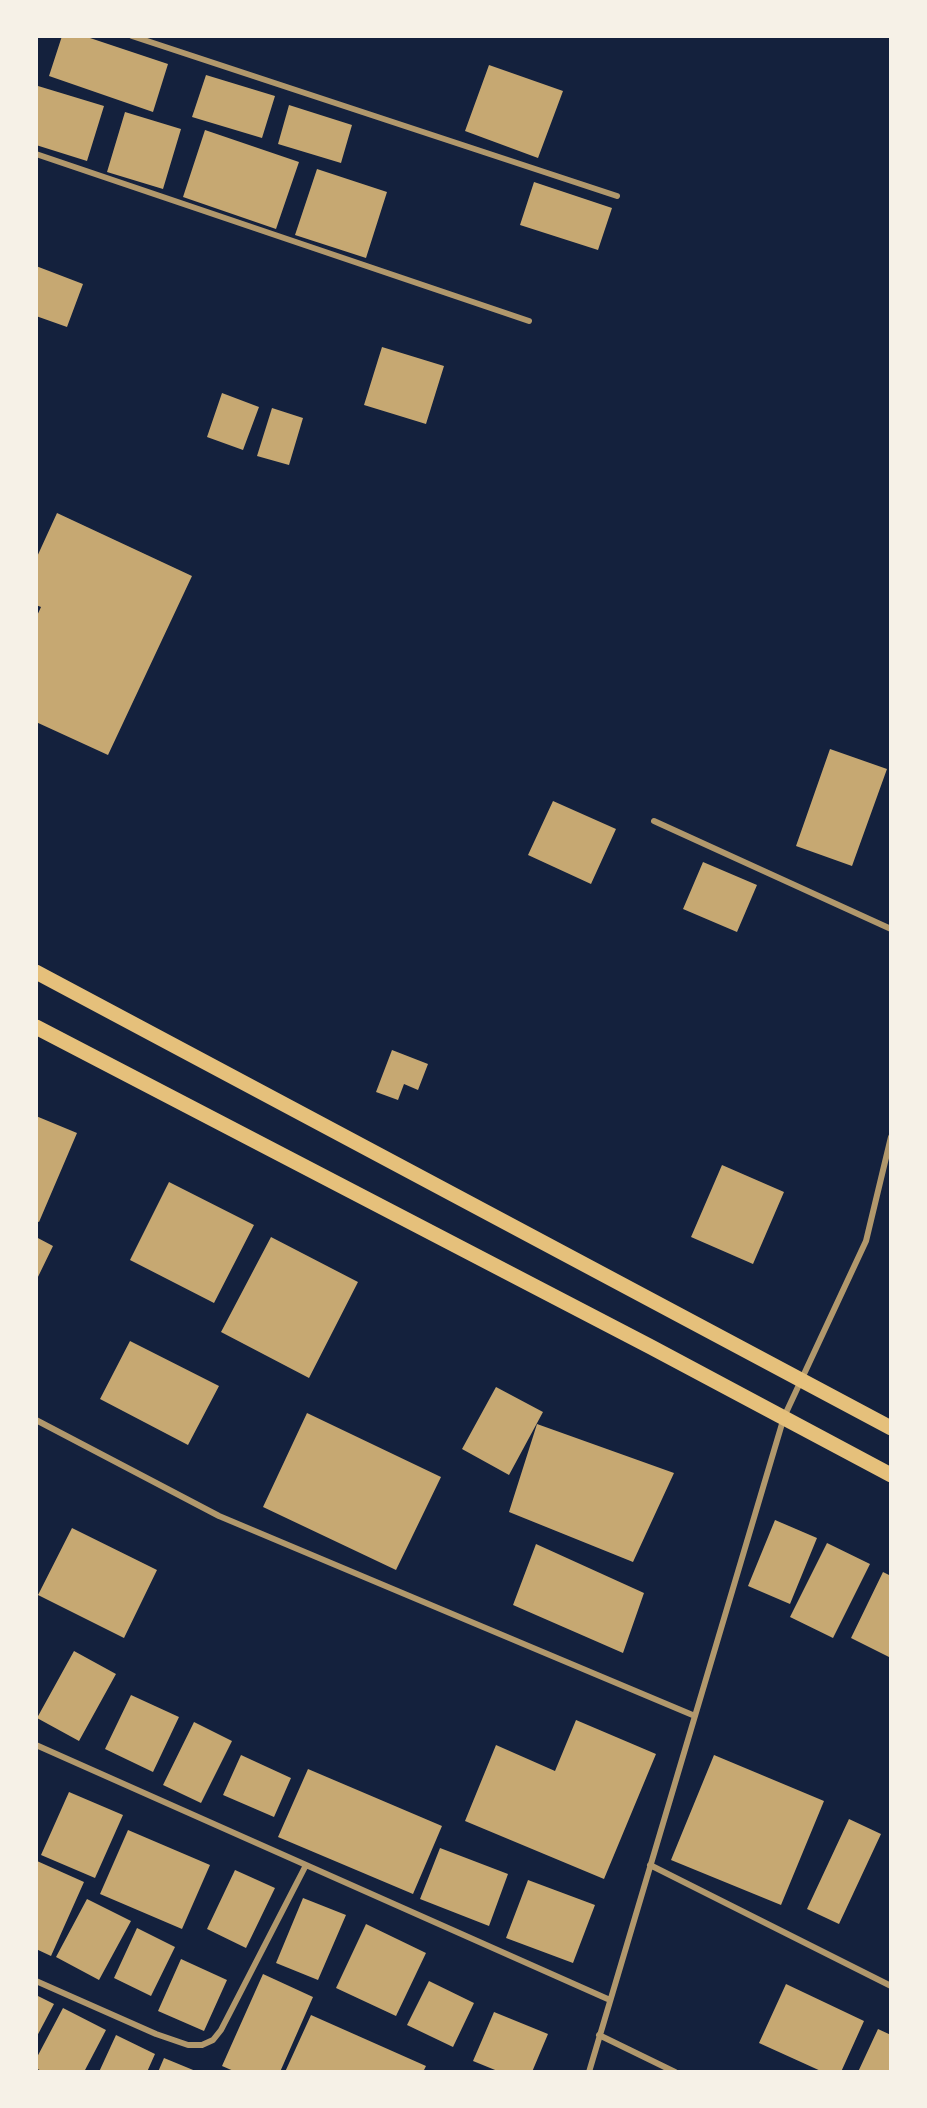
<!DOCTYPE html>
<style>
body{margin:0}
#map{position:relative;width:927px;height:2108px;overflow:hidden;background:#14213d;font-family:Arial,sans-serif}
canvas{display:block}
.frame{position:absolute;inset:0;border:38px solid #f6f1e7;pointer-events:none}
</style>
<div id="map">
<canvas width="927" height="2108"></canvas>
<div class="frame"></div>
</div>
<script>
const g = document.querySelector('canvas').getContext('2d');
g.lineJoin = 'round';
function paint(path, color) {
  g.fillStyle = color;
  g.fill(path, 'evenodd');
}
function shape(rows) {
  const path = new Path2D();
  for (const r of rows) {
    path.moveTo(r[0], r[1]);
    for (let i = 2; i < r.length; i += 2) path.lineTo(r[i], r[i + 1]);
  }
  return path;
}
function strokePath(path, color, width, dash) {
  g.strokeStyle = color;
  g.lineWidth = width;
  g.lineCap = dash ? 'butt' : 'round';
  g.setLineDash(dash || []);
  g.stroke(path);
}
const building = shape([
 [62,36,84,36,168,64,153,112,49,76],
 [489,65,563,91,538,158,465,131],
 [206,75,275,96,262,138,192,117],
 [38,86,104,106,87,161,36,145],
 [289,105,352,125,341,163,278,144],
 [125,112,181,129,163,189,107,172],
 [205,130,299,162,276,229,183,197],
 [317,169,387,192,366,258,295,235],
 [534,182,612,208,598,250,520,225],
 [36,266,83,284,67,327,36,316],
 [382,347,444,366,426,424,364,405],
 [222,393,259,407,243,450,207,437],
 [272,408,303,418,289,465,257,456],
 [57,513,192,576,108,755,36,722,36,618,41,607,36,605,36,559],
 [830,749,887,769,852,866,796,846],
 [553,801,616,829,591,884,528,855],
 [703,862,757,885,737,932,683,909],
 [392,1050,428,1064,418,1090,404,1084,398,1100,376,1092],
 [36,1116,77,1133,39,1222,36,1221],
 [722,1165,784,1192,753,1264,691,1237],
 [169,1182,254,1225,214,1303,130,1260],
 [36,1237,53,1246,36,1281],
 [271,1237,358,1282,309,1378,221,1332],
 [130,1341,219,1386,188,1445,100,1399],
 [496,1387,543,1412,509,1475,462,1449],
 [307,1413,441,1477,396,1570,263,1507],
 [537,1424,674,1473,633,1562,509,1512],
 [775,1520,817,1538,790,1604,748,1586],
 [72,1528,157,1570,124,1638,38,1595],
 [827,1543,870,1564,833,1638,790,1617],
 [536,1544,644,1593,623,1653,513,1605],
 [883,1572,891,1576,891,1658,851,1638],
 [74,1651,116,1674,79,1741,37,1718],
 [131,1695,179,1717,153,1772,105,1749],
 [576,1720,656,1754,604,1879,465,1821,496,1745,555,1771],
 [194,1722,232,1741,201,1803,163,1785],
 [241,1755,291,1778,274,1817,223,1795],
 [714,1755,824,1801,781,1905,671,1860],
 [308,1769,442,1826,413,1894,278,1837],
 [69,1792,123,1815,95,1878,41,1855],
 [849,1819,881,1834,839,1924,807,1909],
 [128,1830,210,1865,182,1929,100,1894],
 [440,1848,508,1874,489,1926,420,1899],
 [37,1861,84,1882,51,1956,36,1949],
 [235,1870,275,1888,246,1948,207,1929],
 [528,1880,595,1905,573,1963,506,1938],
 [303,1898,346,1915,318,1980,276,1963],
 [87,1899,131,1921,99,1980,56,1957],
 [366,1924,426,1953,396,2016,336,1988],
 [137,1928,175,1947,151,1996,114,1978],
 [181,1959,227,1980,204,2031,158,2011],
 [263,1974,313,1997,280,2072,236,2072,222,2066],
 [429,1981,474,2003,453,2047,407,2025],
 [786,1984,864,2021,841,2072,823,2072,759,2043],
 [36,1995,54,2004,36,2038],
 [63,2008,106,2030,84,2072,43,2072,36,2068,36,2059],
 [494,2012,548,2034,532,2072,500,2072,473,2061],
 [311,2015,426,2066,423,2072,285,2072],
 [878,2029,891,2035,891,2072,858,2072],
 [116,2035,155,2054,147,2072,99,2072],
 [164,2058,198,2072,158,2072]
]);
const minor = shape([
 [132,36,617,196],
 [36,154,529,321],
 [654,821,891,929],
 [36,1420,219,1516,695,1716],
 [36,1745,610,2000],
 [650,1865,891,1986],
 [36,1981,156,2034,188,2045,202,2045,213,2040,221,2030,305,1867],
 [599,2035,675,2072],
 [589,2072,784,1417,866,1241,891,1137]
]);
const primary = shape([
 [36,972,891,1428],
 [36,1027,651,1347,891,1475]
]);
paint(building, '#c6a872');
strokePath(minor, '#b1986c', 6);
strokePath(primary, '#e5c07b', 15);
</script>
